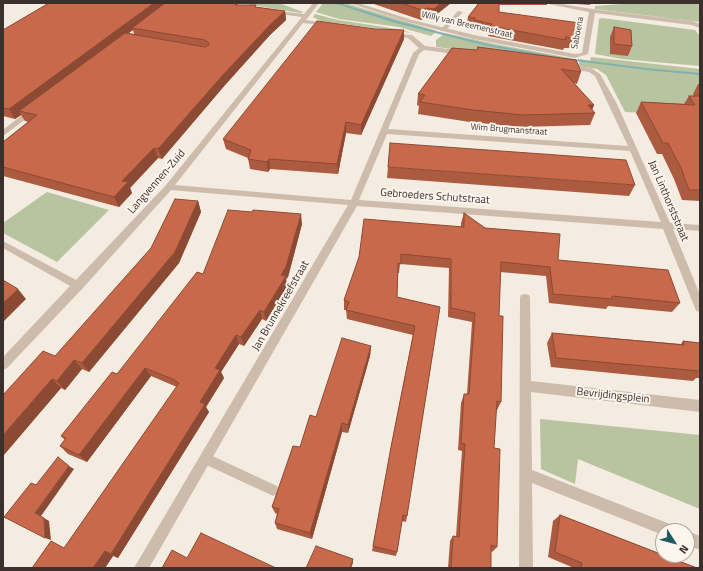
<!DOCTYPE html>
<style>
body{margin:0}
#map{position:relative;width:703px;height:571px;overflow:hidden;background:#f4ebe1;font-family:"Titillium Web",sans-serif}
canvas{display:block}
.frame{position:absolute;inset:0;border:4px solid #3b302b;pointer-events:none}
.north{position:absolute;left:655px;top:523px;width:40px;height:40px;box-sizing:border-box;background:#fbf5ee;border:1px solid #aea6a0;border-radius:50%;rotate:126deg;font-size:11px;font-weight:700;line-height:16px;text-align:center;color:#3b302b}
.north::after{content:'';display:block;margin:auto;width:14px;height:18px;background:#1f5a5e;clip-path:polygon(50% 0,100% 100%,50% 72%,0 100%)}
</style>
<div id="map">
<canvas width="703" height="571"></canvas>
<div class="frame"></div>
<div class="north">N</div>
</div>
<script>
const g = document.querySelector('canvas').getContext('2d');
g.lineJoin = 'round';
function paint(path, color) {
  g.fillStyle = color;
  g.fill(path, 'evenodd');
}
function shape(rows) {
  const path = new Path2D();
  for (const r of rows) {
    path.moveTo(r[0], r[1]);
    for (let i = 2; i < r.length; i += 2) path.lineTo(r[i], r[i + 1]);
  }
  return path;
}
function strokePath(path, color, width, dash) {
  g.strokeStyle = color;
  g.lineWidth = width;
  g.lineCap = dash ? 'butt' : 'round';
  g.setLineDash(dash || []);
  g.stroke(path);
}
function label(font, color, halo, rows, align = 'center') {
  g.font = font + ' "Titillium Web",sans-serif';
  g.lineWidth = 4;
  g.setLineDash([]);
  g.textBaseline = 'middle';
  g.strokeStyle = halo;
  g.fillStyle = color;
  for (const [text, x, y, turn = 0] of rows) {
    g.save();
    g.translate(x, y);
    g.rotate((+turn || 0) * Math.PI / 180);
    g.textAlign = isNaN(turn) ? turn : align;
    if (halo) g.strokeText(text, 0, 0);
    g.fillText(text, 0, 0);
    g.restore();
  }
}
const green = shape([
 [238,3,279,3,303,12,301,13],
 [323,3,345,3,437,31,431,36,399,27,339,19,316,12],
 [700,3,700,22,595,9,595,6,622,4],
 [315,14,338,20,397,29,412,33,321,21,313,17],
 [602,18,695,30,700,36,700,66,622,59,595,54,599,19],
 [445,33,500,45,570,58,569,65,436,47,436,40],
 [591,57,700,69,700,107,685,115,625,112,606,75,597,69,578,66,580,59,590,61],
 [47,192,109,210,57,262,3,233,3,223],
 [540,419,700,435,700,509,578,459,575,484,541,469]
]);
const stream = shape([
 [334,3,339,3,394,20,455,36,487,44,559,57,561,58,559,59,487,46,392,22,334,3],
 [567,58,646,68,700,73,700,75,646,70,568,60,567,60,567,58]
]);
const lane = shape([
 [458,11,463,12,445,31,441,31,441,29,458,11],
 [206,453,277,486,279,490,277,494,273,496,269,494,202,463,200,459,202,455,206,453]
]);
const street = shape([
 [313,3,319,3,306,20,330,24,330,26,303,23,175,185,351,200,413,53,419,48,408,38,389,35,389,33,412,35,425,46,463,51,466,53,463,55,424,50,419,54,388,129,628,146,595,76,589,72,566,68,563,66,566,64,591,68,600,74,617,104,670,223,700,225,700,231,673,229,700,295,700,312,696,311,695,308,663,229,357,206,149,568,134,568,348,205,171,190,82,289,7,368,3,370,3,357,70,286,3,248,3,241,76,280,166,185,302,17,272,13,269,11,270,10,304,14,313,3],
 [387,134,630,151,661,222,359,200,387,134],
 [349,3,358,3,412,20,474,35,575,54,582,53,589,12,543,3,556,3,592,9,692,21,700,24,700,28,691,25,595,13,588,54,575,58,474,39,408,22,349,3],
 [31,108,34,108,38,110,3,136,3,130,31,108],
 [525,294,529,295,530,298,531,381,700,400,700,412,531,392,532,470,675,526,677,531,663,531,663,535,532,483,533,568,519,568,520,298,521,295,525,294],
 [687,531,700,536,700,550,687,545,687,531]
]);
const wall = shape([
 [49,3,237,3,238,5,285,11,286,20,270,35,225,85,162,159,158,158,130,188,132,193,119,207,3,176,3,142,28,122,25,121,21,115,15,119,3,116,3,30],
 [133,30,134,34,128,33],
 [371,3,451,3,432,18,426,17,421,20],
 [479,3,547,3,547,5,499,5,499,12,577,38,574,48,564,48,563,50,488,36,489,34,472,30,473,28,466,27,468,17],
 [562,3,591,3,590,5],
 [611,3,641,3,641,4],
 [614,27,632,46,628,56,610,54,610,37],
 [404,39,361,135,346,133,338,174,270,169,268,172,250,169,248,158,226,149,223,139],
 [452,48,581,72,577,84,574,83,594,105,592,110,595,113,590,125,520,127,470,122,418,114,419,106,417,105,418,94],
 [698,84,700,84,700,201,682,200,674,179,662,154,657,154,636,113,641,102,684,104,689,96,694,96,693,94],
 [388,167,635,185,629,196,387,178],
 [198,201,201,212,179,263,89,372,82,369,65,390,61,388,3,456,55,356],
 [464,213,485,228,558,260,680,303,672,312,608,306,606,309,549,303,546,276,500,272,499,316,501,402,497,410,496,410,494,448,497,547,492,552,491,551,491,568,448,568,450,541,453,536,456,536,462,451,458,450,461,403,464,394,467,394,472,322,448,317,449,268,400,264,399,273,398,273,397,297,440,307,407,516,406,522,402,521,397,552,396,556,372,551,391,447,413,335,347,319,346,310,344,310,344,300,359,257,461,226,461,223],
 [302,224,288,277,286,279,287,286,266,321,262,319,244,346,239,344,221,372,224,378,206,407,209,412,118,558,113,556,105,568,32,568,64,548,177,387,151,376,87,462,68,454,60,446,65,440,61,436,117,374,203,274],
 [552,333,681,344,683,341,700,343,700,378,696,378,693,381,551,367,547,343],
 [371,346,370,356,348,433,342,432,312,539,277,529,275,523,277,514,275,513,272,507,300,447,316,417],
 [560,515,697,568,574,568,548,557,553,521]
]);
const shadedWall = shape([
 [154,3,169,3,132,28,133,30,24,112,19,111,21,115,15,119,9,109],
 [441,3,451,3,432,18,434,9],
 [427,8,426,17,421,20,422,10],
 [285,11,286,20,270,35,225,85,162,159,158,149,223,75,269,26],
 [404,30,404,39,361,135,361,125],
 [588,105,594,105,590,113],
 [346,122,346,133,338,174,337,164],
 [154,148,158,158,130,188,132,193,119,207,114,197,122,181],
 [269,159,270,169,268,172,267,162],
 [198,201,201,212,179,263,89,372,82,363],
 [301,214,302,224,288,277,286,279,287,286,266,321,264,312,281,275],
 [18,289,26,299,3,322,3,303],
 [260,310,262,319,244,346,241,337],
 [236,335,239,344,221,372,224,378,206,407,209,412,118,558,111,554,200,402,215,368],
 [371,346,370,356,348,433,348,425],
 [74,360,82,369,65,390,57,381],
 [145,368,151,376,87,462,79,455],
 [52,379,61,388,3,456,3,435],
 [342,423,342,432,312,539,310,533],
 [69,466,74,469,41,516,35,513],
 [44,518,49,521,51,540,45,538],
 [105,551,113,556,105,568,93,568],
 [353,559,353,563,351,568,350,568]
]);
const building = shape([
 [49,3,154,3,9,109,3,108,3,30,49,3],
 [165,3,237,3,235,5,256,5,255,7,285,11,269,26,223,75,158,149,154,148,122,181,128,182,114,197,3,167,3,142,37,115,19,111,125,33,205,47,209,45,209,43,205,40,132,28,165,3],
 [401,3,441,3,434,9,427,8,422,10,401,3],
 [479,3,499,3,499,12,580,23,577,38,565,37,566,40,490,26,492,24,474,20,475,18,468,17,479,3],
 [317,21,375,29,404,30,361,125,346,122,337,164,269,159,267,162,248,159,251,150,223,139,317,21],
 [614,27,631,30,632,46,614,44,614,27],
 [478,47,576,60,581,72,561,69,594,105,588,105,595,113,523,115,473,110,420,102,425,95,418,94,452,48,477,50,478,47],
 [689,96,700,96,700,190,689,190,681,168,668,143,663,143,641,102,695,105,689,96],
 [390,143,626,160,635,185,388,167,390,143],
 [175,199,198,201,175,252,82,363,74,360,57,381,52,379,3,435,3,395,43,351,55,356,151,248,175,199],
 [228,210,252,212,253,210,301,214,286,267,281,275,286,276,264,312,260,310,241,337,236,335,215,368,220,370,200,402,205,404,111,554,105,551,93,568,32,568,51,541,64,548,179,383,175,381,175,380,145,368,79,455,60,446,66,438,61,436,112,372,117,374,197,272,203,274,228,210],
 [464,213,485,228,560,234,558,260,668,270,680,303,612,296,612,299,553,294,550,267,501,262,499,316,503,316,501,402,497,401,494,448,500,449,497,547,491,545,491,568,451,568,453,536,459,537,465,444,461,443,464,394,469,394,475,313,451,308,451,259,401,254,401,264,398,263,397,297,440,307,407,516,403,515,397,552,373,546,391,447,415,326,346,310,349,302,344,300,359,257,364,219,464,227,464,213],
 [3,280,18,289,3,303,3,280],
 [552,333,684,345,683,341,700,343,700,371,556,358,552,333],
 [342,338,371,346,348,425,342,423,310,533,275,523,279,509,272,507,293,446,300,447,310,415,316,417,342,338],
 [58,457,69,466,35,513,44,518,45,538,4,517,31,483,36,485,58,457],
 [560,515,663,555,697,568,581,568,582,563,555,552,560,515],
 [201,533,276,568,162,568,172,550,187,558,201,533],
 [316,546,353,559,350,568,306,568,316,546]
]);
const farStreetnames = [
 ["Willy van Breemenstraat",467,25,13],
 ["Saboena",578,33,-79],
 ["Wim Brugmanstraat",509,130,4]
];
const streetNames = [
 ["Langvennen-Zuid",157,182,-49],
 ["Gebroeders Schutstraat",435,197,4],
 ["Jan Linthorststraat",668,201,67],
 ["Jan Brunnekreefstraat",281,306,-60],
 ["Bevrijdingsplein",613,396,6]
];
paint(green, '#b8c4a0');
paint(stream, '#7fb0b2');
paint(lane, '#cdbbac');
paint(street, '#cdbbac');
paint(wall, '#ac5a40');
paint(shadedWall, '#8c4a34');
paint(building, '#c8694b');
strokePath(building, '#8c4a34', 1);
label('9px', '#3b302b', '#fbf5ee', farStreetnames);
label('11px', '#3b302b', '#fbf5ee', streetNames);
</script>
